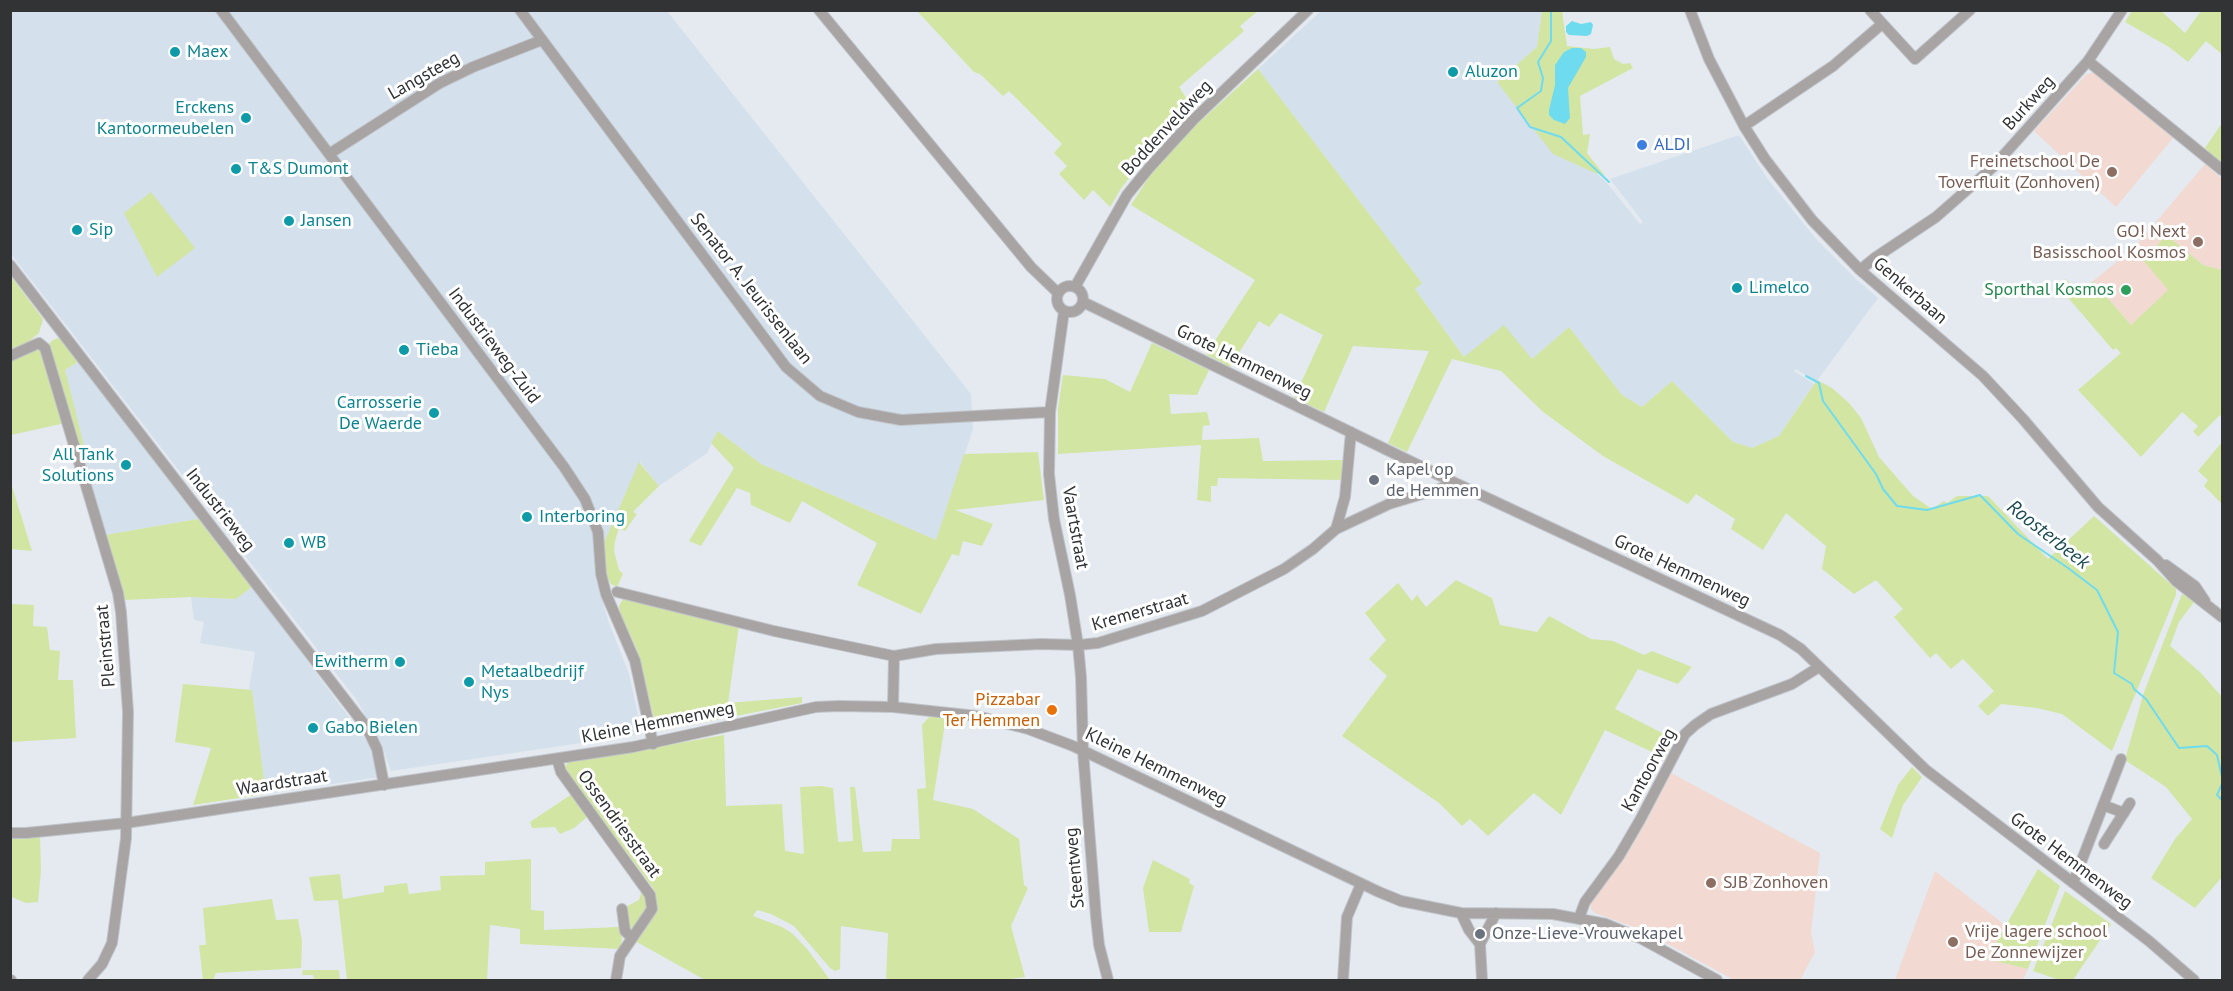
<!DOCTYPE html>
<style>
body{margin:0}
#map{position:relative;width:2233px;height:991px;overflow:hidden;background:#e4eaf0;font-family:"PT Sans",sans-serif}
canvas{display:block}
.frame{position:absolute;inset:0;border:12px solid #313335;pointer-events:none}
</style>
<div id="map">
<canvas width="2233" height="991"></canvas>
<div class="frame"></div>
</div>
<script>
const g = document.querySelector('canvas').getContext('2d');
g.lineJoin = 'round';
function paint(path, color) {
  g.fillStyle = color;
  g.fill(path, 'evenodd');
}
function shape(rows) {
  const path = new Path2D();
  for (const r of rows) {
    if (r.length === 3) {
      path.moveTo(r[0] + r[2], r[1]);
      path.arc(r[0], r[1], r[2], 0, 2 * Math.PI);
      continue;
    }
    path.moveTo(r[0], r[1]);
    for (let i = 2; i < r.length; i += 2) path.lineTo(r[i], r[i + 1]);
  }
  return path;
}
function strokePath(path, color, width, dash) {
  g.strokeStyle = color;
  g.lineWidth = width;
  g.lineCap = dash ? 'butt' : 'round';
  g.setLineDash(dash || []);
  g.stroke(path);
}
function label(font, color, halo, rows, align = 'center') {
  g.font = font + ' "PT Sans",sans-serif';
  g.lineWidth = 6;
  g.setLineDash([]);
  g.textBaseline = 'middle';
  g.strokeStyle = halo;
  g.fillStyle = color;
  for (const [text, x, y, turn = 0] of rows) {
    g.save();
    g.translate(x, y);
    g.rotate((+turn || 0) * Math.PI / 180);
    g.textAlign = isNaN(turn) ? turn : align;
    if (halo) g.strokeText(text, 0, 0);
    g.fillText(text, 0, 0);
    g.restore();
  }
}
const built = shape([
 [11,11,667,11,971,394,973,429,936,540,761,464,718,431,707,453,659,486,640,462,594,565,596,580,608,620,629,674,642,734,391,771,381,743,356,699,11,254],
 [1321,11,1542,11,1537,47,1497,82,1606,182,1640,224,1643,222,1610,179,1739,135,1767,178,1817,240,1857,280,1878,298,1816,382,1796,369,1794,371,1814,384,1779,436,1752,448,1733,442,1672,381,1642,407,1622,395,1569,327,1532,359,1465,358,1415,289,1421,282,1258,69],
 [78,362,198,519,105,535,80,451,65,370],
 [252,587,369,744,379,777,266,794,252,690,249,689,255,652,200,643,204,622,194,620,191,597,235,599]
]);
const education = shape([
 [2093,72,2173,138,2116,207,2034,131,2086,75],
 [2205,164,2222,179,2222,270,2203,265,2166,236,2159,280,2169,290,2131,325,2093,281,2134,248],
 [1671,773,1820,853,1811,933,1815,952,1800,980,1734,980,1642,930,1595,913,1591,909,1591,902,1625,858,1646,822],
 [1935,871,2005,925,1987,959,2028,969,2023,980,1895,980]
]);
const green = shape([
 [917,11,1258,11,1240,26,1244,31,1179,87,1192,107,1164,134,1122,187,1110,207,1093,190,1084,200,1059,174,1067,166,1054,153,1062,144,1009,91,1003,96,980,74,974,72],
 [1542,11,1562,11,1567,46,1594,49,1610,47,1614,59,1623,64,1630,63,1633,68,1580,96,1583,135,1590,134,1587,153,1605,176,1595,173,1553,154,1497,82,1537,47],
 [2132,11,2161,11,2185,33,2201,11,2222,11,2222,54,2206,41,2188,62,2169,47,2125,22],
 [1258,69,1422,283,1415,289,1464,357,1504,325,1532,359,1569,327,1622,395,1642,407,1672,381,1733,442,1752,448,1779,436,1817,380,1832,388,1849,403,1861,418,1879,457,1913,496,1932,509,1944,501,1947,503,1957,496,1988,496,2048,559,2094,516,2176,589,2176,595,2112,751,2062,714,2037,708,2001,704,1988,716,1978,706,1994,691,1963,659,1951,669,1936,653,1930,658,1894,617,1903,609,1876,580,1854,594,1822,569,1826,546,1786,513,1763,550,1731,529,1735,519,1696,494,1688,504,1603,456,1542,411,1501,371,1452,359,1407,452,1388,443,1429,351,1353,346,1324,412,1294,398,1323,335,1280,313,1269,327,1259,321,1230,367,1206,354,1255,280,1131,205,1151,174,1194,127],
 [2222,123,2222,164,2205,148],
 [151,192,195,248,157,277,124,213],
 [2166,235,2203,265,2222,270,2222,417,2220,415,2198,437,2193,431,2198,426,2182,412,2141,457,2078,390,2121,353,2116,348,2113,350,2058,286,2066,279,2080,295,2093,281,2131,325,2168,290,2144,261],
 [10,275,43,319,39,333,27,343,11,350],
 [58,338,62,340,78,362,65,370,85,450,80,451,50,349,49,344,53,340],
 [1152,343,1209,370,1197,395,1169,394,1171,414,1207,412,1210,425,1203,426,1202,440,1259,438,1263,461,1344,460,1342,480,1218,478,1217,486,1211,486,1211,502,1197,500,1201,445,1058,454,1058,409,1063,375,1105,379,1130,392],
 [37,349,41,350,65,423,11,435,10,361],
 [718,431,761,464,936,540,964,454,1038,452,1044,500,955,510,993,524,982,546,963,541,959,556,952,554,921,614,857,585,877,543,802,501,790,523,751,505,750,493,737,488,701,546,689,541,734,468,711,443],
 [2222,442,2222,504,2204,486,2208,480,2198,471],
 [639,462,659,486,633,512,637,514,625,531,619,528,615,541,614,551,619,570,623,574,617,587,611,584,607,576,603,545],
 [10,483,11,483,32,551,11,549],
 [198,519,252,587,236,599,191,597,124,600,105,535],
 [1456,580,1492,598,1500,625,1537,632,1549,616,1591,639,1613,641,1644,655,1652,651,1692,667,1678,684,1638,669,1615,709,1674,739,1665,758,1605,730,1561,815,1534,793,1488,836,1470,819,1462,826,1439,803,1342,736,1387,676,1369,659,1386,640,1365,613,1398,583,1412,601,1417,595,1426,607],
 [2182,594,2194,602,2179,622,2170,646,2201,673,2222,697,2222,877,2195,908,2151,878,2175,839,2192,819,2166,787,2125,760,2143,695],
 [623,599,739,625,728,703,802,697,802,703,659,731,656,727,637,650,620,612,619,606],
 [10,604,34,605,33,626,47,627,50,650,60,651,58,680,73,680,76,738,11,742],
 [183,684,252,690,266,794,193,805,211,748,175,742],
 [931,715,946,717,933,800,973,809,1019,839,1024,885,1028,888,1011,926,1025,977,1002,980,886,980,888,933,841,926,840,969,835,971,830,968,794,926,771,914,757,910,753,916,782,927,793,934,808,950,830,980,705,980,635,941,652,919,656,908,653,888,565,770,567,763,571,760,602,757,724,735,726,806,782,804,785,851,804,854,800,787,821,786,833,788,838,842,853,841,850,787,855,787,863,852,891,851,892,839,920,839,917,789,926,788,922,725],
 [1912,767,1922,777,1903,805,1892,838,1880,829,1898,785],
 [572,794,587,815,586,818,574,828,560,834,555,827,532,828,530,822],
 [10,836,40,836,41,871,38,902,26,903,12,897],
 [531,859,531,910,544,911,544,930,619,927,622,937,621,949,520,944,520,929,490,925,487,980,347,980,338,900,314,901,309,877,340,874,343,899,384,892,384,886,407,883,409,894,441,890,440,876,485,875,485,862],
 [1153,860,1190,879,1189,883,1194,886,1181,932,1149,932,1143,888],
 [2038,869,2060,886,2028,969,1987,959],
 [642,890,647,897,647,910,633,929,629,929,624,908,639,900],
 [2065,891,2111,924,2073,980,2059,980,2033,971],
 [272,899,276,920,298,919,302,941,301,968,216,973,213,980,203,980,199,945,206,945,203,908],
 [303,970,339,970,340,980,314,980,313,975,302,975]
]);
const water = shape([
 [1572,21,1581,24,1591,22,1593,25,1591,34,1587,36,1569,35,1566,32,1566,26],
 [1572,48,1581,48,1586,52,1586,57,1568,88,1570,118,1565,124,1554,120,1549,115,1549,110,1555,85,1555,65,1564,52]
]);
const stream = shape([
 [1551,10,1551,41,1538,62,1543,78,1541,91,1517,108,1530,127,1561,137,1609,182],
 [1806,376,1819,383,1823,401,1876,474,1883,489,1897,506,1927,510,1980,495,2018,534,2068,568,2097,590,2118,632,2114,673,2132,684,2134,689,2146,699,2179,748,2207,746,2217,755,2222,777],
 [2222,784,2217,795,2222,800]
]);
const minor = shape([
 [221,10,564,467,585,499,598,532,601,574,606,594,635,661,653,744],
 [520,10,786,367,820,396,858,412,901,420,1050,412],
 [819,10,1031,267,1058,293],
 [1690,10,1709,59,1744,126,1765,159,1812,220,1860,270,1983,376,2023,419,2098,507,2157,560,2176,581,2222,617],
 [1870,10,1915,59,1970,10],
 [2088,61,2222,170],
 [1744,126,1833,66,1882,24],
 [329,154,440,83,473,67,542,40],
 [10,265,367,728,377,749,384,785],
 [1860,270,1876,257,1936,217,1993,167,2088,61,2122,10],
 [1070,299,13],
 [1075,287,1127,195,1149,168,1193,120,1308,10],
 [1083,302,1453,482,1780,635,1801,649,1926,770,2149,941,2194,980],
 [1064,311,1050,412,1049,474,1054,519,1070,595,1078,645,1081,677,1083,751,1096,917,1099,945,1108,980],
 [10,356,39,343,45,348,118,593,121,612,128,712,126,838,112,943,102,964,88,980],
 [1336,529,1345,497,1351,432],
 [2166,565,2195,586,2205,601],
 [617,592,774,631,894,656,936,649,1041,644,1078,645,1098,643,1202,611,1284,569,1313,549,1336,529,1389,504,1442,488,1453,482],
 [893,707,894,656],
 [557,759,561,772,650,895,652,909,620,956,616,980],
 [2103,805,2124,813],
 [10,833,26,833,126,823,633,747,816,707,839,706,893,707,977,716,1028,729,1073,746,1379,892,1401,901,1461,913,1553,914,1606,924,1642,939,1717,980],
 [2104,844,2130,803],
 [2073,883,2121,759],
 [622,909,625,931,632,938],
 [1461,913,1469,930,1480,944],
 [1579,918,1585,902,1619,856,1640,820,1685,734,1695,725,1711,714,1792,684,1819,667],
 [10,980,11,980],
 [1343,980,1347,917,1361,884],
 [1482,980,1480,944,1496,913]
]);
const markers = [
 [175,52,6,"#0f9aa8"],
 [1453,72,6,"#0f9aa8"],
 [246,118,6,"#0f9aa8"],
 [1642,145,6,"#3f7fe0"],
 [236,169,6,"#0f9aa8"],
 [2112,172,6,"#8d6e63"],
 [289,221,6,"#0f9aa8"],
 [77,230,6,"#0f9aa8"],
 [2198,242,6,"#8d6e63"],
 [1737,288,6,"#0f9aa8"],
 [2126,290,6,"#2e9e5b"],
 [404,350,6,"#0f9aa8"],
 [434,413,6,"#0f9aa8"],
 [126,465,6,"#0f9aa8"],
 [1374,480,6,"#6b7280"],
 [527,517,6,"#0f9aa8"],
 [289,543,6,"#0f9aa8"],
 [400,662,6,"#0f9aa8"],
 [469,682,6,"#0f9aa8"],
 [1052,710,6,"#e8710a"],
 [313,728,6,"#0f9aa8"],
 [1711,883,6,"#8d6e63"],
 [1480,934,6,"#6b7280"],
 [1953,942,6,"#8d6e63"]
];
const cultureNames = [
 ["Maex",187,52],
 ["Aluzon",1465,72],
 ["Erckens",234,108,"right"],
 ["Kantoormeubelen",234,129,"right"],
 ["T&S Dumont",248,169],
 ["Jansen",301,221],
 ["Sip",89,230],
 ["Limelco",1749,288],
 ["Tieba",416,350],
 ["Carrosserie",422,403,"right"],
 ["De Waerde",422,424,"right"],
 ["All Tank",114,455,"right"],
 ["Solutions",114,476,"right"],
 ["Interboring",539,517],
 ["WB",301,543],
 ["Ewitherm",388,662,"right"],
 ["Metaalbedrijf",481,672],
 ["Nys",481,693],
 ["Gabo Bielen",325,728]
];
const streetNames = [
 ["Langsteeg",424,76,-30],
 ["Burkweg",2029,103,-48],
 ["Boddenveldweg",1167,128,-47],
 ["Senator A. Jeurissenlaan",751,289,52],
 ["Genkerbaan",1910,291,41],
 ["Industrieweg-Zuid",494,346,53],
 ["Grote Hemmenweg",1244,362,26],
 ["Industrieweg",220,510,52],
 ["Vaartstraat",1075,528,80],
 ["Grote Hemmenweg",1682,571,25],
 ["Kremerstraat",1140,612,-16],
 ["Pleinstraat",106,646,-95],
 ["Kleine Hemmenweg",658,723,-11],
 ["Kleine Hemmenweg",1156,767,26],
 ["Kantoorweg",1649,770,-61],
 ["Waardstraat",282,783,-9],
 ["Ossendriesstraat",619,824,54],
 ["Grote Hemmenweg",2071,861,37],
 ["Steentweg",1075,868,-95]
];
const shopNames = [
 ["ALDI",1654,145]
];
const educationNames = [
 ["Freinetschool De",2100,162],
 ["Toverfluit (Zonhoven)",2100,183],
 ["GO! Next",2186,232],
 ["Basisschool Kosmos",2186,253],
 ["SJB Zonhoven",1723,883,"left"],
 ["Vrije lagere school",1965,932,"left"],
 ["De Zonnewijzer",1965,953,"left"]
];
const leisureNames = [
 ["Sporthal Kosmos",2114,290]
];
const worshipNames = [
 ["Kapel op",1386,470],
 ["de Hemmen",1386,491],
 ["Onze-Lieve-Vrouwekapel",1492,934]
];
const foodNames = [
 ["Pizzabar",1040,700],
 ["Ter Hemmen",1040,721]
];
const waterNames = [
 ["Roosterbeek",2048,535,38]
];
paint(built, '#d4e0eb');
paint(education, '#f2d9d1');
paint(green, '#d2e5a3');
paint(water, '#6fdbee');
strokePath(stream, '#6fdbee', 2);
strokePath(minor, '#c0c5cb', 12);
strokePath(minor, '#a8a4a3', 10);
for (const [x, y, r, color] of markers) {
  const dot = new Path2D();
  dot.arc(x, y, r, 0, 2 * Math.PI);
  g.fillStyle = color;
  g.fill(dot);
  strokePath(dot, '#fff', 2);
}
label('18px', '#0d838f', '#fff', cultureNames, 'left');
label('18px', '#313335', '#fff', streetNames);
label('18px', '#366cbe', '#fff', shopNames, 'left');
label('18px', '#785e54', '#fff', educationNames, 'right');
label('18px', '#27864d', '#fff', leisureNames, 'right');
label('18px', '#5b616d', '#fff', worshipNames, 'left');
label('18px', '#c56008', '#fff', foodNames, 'right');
label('italic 20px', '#1c4c54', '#fff', waterNames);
</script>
